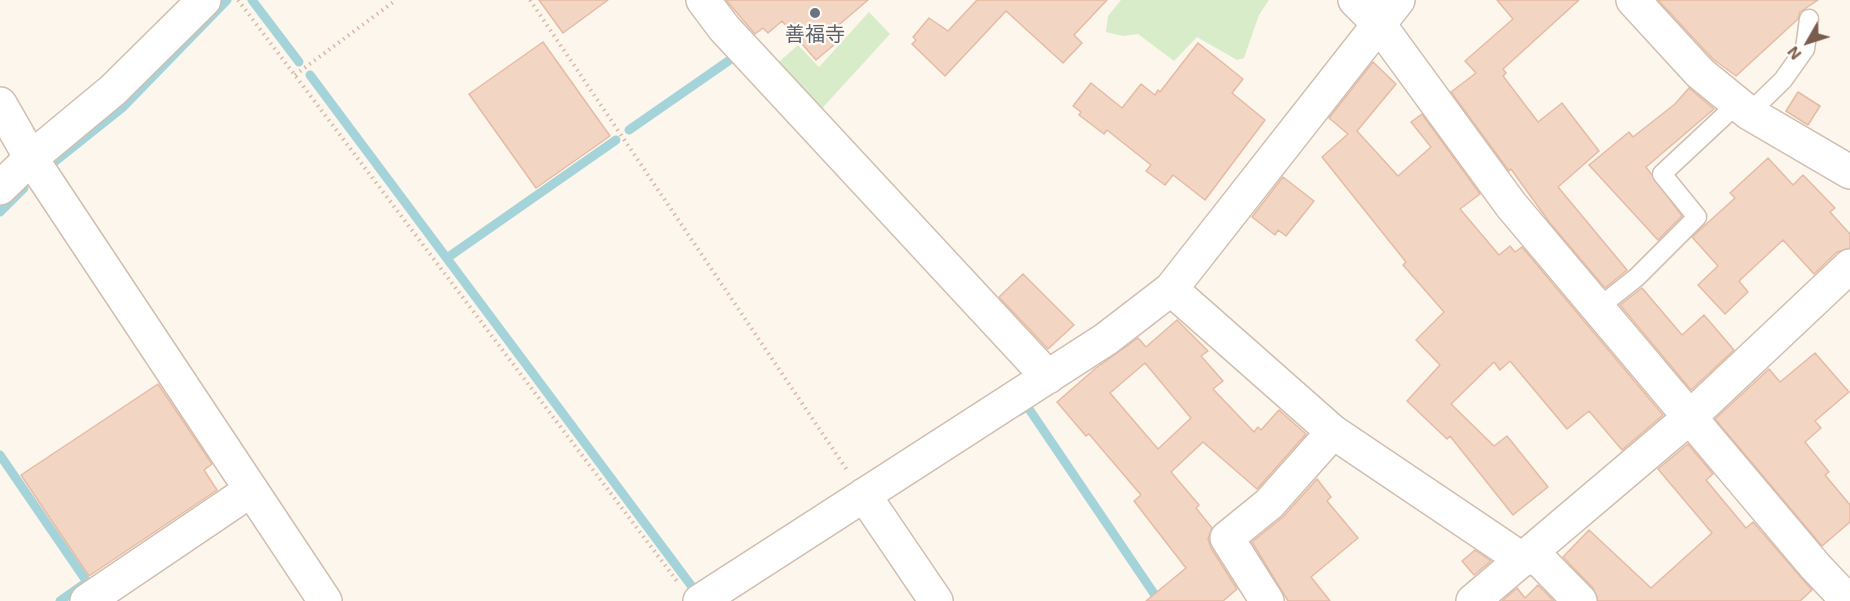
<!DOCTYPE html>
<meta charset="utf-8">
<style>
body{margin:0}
#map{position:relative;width:1850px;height:601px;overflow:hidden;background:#fdf6ec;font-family:"Exo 2",sans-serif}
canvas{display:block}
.north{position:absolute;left:1778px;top:12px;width:60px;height:60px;-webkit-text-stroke:4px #fffaf3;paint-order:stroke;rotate:231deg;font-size:16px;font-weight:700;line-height:24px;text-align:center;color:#7a5c4d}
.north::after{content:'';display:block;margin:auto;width:21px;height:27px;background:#7a5c4d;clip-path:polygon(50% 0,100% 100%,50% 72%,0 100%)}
</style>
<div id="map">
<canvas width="1850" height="601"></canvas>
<div class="north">N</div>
</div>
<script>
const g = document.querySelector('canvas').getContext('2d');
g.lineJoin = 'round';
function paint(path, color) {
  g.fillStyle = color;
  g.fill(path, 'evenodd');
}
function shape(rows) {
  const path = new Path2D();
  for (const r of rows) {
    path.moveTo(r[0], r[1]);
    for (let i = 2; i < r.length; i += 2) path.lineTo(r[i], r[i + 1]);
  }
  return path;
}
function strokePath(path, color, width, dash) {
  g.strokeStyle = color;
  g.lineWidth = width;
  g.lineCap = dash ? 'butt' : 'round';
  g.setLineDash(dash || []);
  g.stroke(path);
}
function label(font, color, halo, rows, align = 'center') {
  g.font = font + ' "Exo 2","Noto Sans JP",sans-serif';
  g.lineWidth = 4.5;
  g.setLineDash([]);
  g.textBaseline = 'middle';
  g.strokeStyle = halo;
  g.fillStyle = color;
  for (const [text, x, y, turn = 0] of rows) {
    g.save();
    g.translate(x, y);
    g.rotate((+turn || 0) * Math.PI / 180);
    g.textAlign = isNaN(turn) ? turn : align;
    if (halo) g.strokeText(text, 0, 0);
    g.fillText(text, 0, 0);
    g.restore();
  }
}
const green = shape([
 [1121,0,1269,0,1259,15,1244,58,1237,60,1197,37,1174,61,1138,34,1123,36,1106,32,1108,16],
 [869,12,890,34,816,115,772,68,798,45,819,67]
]);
const stream = shape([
 [252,0,299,62],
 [310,75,696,592],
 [629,130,737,55,740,58],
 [53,163,122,108,227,0],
 [0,212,24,188],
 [447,258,616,140],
 [1020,411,1027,406,1159,601],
 [0,455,87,582,60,601]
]);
const building = shape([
 [539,0,608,0,563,33,539,0],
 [726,0,868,0,834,29,842,38,816,60,782,21,768,33,763,28,755,34,726,0],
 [977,0,1107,0,1074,35,1082,43,1063,63,1006,11,945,76,912,44,916,40,913,37,929,18,948,31,977,0],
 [1497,0,1579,0,1503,69,1506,73,1503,76,1538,122,1562,103,1599,151,1558,187,1627,270,1605,288,1550,223,1511,169,1509,171,1451,92,1476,73,1465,61,1513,19,1497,0],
 [1658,0,1818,0,1800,12,1798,19,1736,76,1713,59,1658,0],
 [543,42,610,136,536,188,469,94,543,42],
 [1198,43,1243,79,1232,93,1265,120,1205,200,1173,175,1165,185,1146,171,1151,165,1107,130,1104,134,1079,115,1081,112,1073,106,1091,83,1122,108,1141,84,1155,95,1158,90,1160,92,1198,43],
 [1373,62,1396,84,1357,131,1398,176,1431,147,1411,122,1422,114,1480,194,1460,209,1499,255,1510,246,1515,252,1522,247,1663,415,1622,450,1589,411,1567,429,1510,361,1500,370,1494,362,1451,404,1494,446,1507,436,1548,487,1513,515,1450,436,1447,439,1407,401,1440,365,1416,340,1444,312,1403,265,1406,262,1322,157,1348,134,1329,118,1373,62],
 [1689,88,1714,109,1646,167,1682,216,1658,240,1589,165,1629,132,1633,137,1675,104,1689,88],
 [1798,92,1820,106,1808,125,1786,111,1798,92],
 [1768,158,1793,185,1803,175,1835,208,1830,212,1850,234,1850,248,1837,252,1814,274,1783,240,1739,281,1748,292,1725,314,1698,285,1718,266,1692,237,1735,198,1730,193,1768,158],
 [1283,177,1314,201,1286,236,1278,230,1275,235,1252,217,1283,177],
 [1023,274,1074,325,1048,349,999,297,1023,274],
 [1642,288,1682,335,1704,315,1734,350,1691,390,1620,305,1642,288],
 [1177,320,1208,351,1201,356,1223,381,1213,389,1254,432,1258,427,1261,430,1279,410,1306,434,1257,489,1203,442,1171,472,1199,505,1196,508,1212,528,1208,539,1211,548,1237,589,1223,601,1146,601,1186,568,1134,501,1141,495,1089,434,1086,436,1057,402,1096,368,1138,338,1146,347,1177,320],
 [1145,363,1191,418,1158,449,1110,393,1145,363],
 [1815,353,1849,392,1815,421,1821,428,1805,442,1829,472,1825,475,1850,505,1850,522,1822,546,1715,419,1769,369,1780,382,1815,353],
 [158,384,212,464,204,470,217,490,89,576,21,475,158,384],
 [1688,444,1713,474,1706,480,1746,528,1753,522,1812,590,1800,601,1598,601,1593,588,1563,557,1589,530,1651,588,1712,533,1658,469,1688,444],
 [1317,479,1331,497,1327,501,1358,538,1311,577,1330,601,1288,601,1252,542,1283,517,1317,479],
 [1475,550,1491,561,1474,575,1462,561,1475,550],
 [1538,585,1554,601,1502,601,1517,588,1525,598,1538,585]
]);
const path = shape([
 [238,0,677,581],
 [530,0,847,470],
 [295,75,396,0]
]);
const service = shape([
 [1749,113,1783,80,1805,49,1809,19],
 [1598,308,1637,277,1697,217,1662,174,1737,104]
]);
const minor = shape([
 [703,0,724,28,1048,377],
 [1355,0,1378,23,1511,205,1815,566,1848,601],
 [1633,0,1700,73,1749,113,1850,172],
 [0,188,31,158,113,90,204,0],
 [1171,289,1333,432,1523,560],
 [864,495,936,601],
 [1532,552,1580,601],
 [87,601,251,490],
 [700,601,1106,339,1171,289,1398,0],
 [1267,601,1227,538,1269,504,1333,432],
 [1473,601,1690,417,1850,266]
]);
const tertiary = shape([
 [0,104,31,158,325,601]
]);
const markers = [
 [815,13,6,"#6b7280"]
];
const worshipNames = [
 ["善福寺",815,34]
];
paint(green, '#d8ecc9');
strokePath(stream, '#a5d3da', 9);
paint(building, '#f3d5c3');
strokePath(building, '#e6bba3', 1.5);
strokePath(service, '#d1beb0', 21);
strokePath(minor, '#d1beb0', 36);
strokePath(tertiary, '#d1beb0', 36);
strokePath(path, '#d9b8a5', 4, [1.5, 4.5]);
strokePath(service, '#fff', 18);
strokePath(minor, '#fff', 33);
strokePath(tertiary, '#fff', 33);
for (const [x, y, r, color] of markers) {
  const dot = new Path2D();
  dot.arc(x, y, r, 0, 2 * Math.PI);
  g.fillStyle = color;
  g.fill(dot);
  strokePath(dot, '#fffaf3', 2);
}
label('20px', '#5b616d', '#fffaf3', worshipNames);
</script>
